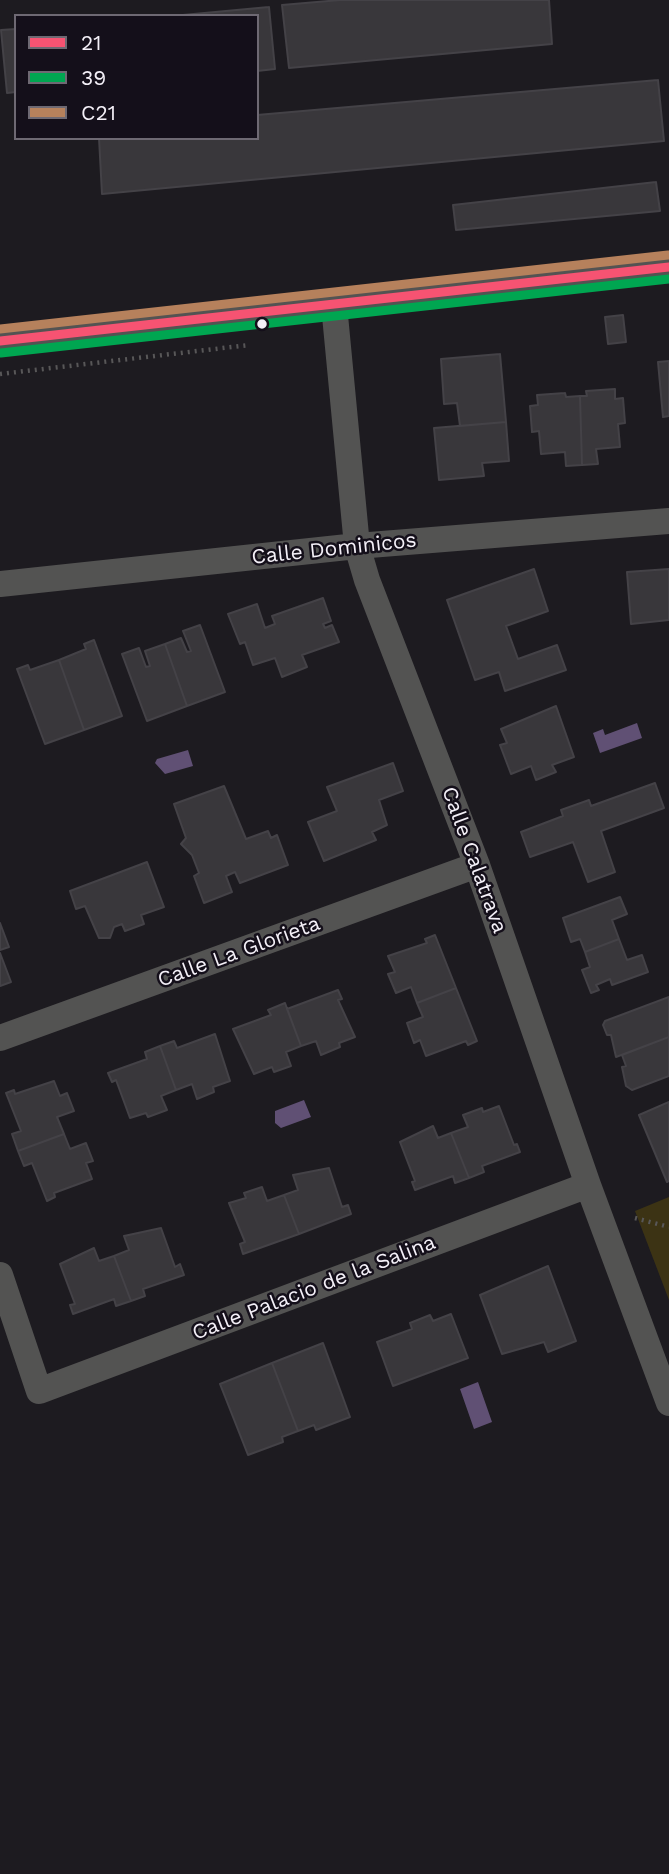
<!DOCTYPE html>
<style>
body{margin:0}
#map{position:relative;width:669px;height:1874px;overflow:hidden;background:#1d1b20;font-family:"Work Sans",sans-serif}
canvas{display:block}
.legend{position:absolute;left:14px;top:14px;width:245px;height:126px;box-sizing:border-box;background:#140f1a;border:2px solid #6e6973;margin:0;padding:9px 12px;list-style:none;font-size:21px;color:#f4f0f8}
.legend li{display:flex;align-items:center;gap:14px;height:35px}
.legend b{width:35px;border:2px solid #6e6973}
</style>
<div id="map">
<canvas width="669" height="1874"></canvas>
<ul class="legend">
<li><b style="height:9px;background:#f65372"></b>21</li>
<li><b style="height:9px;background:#00a651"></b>39</li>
<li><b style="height:9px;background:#b6815c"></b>C21</li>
</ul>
</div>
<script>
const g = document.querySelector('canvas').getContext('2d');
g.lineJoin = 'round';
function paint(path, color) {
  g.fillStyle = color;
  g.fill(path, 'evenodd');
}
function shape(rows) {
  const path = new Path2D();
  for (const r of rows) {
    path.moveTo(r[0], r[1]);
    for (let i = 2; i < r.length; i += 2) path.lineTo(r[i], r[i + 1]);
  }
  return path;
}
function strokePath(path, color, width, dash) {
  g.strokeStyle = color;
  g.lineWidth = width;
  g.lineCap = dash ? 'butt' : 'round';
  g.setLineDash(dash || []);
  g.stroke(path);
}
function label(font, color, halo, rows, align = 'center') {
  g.font = font + ' "Work Sans",sans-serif';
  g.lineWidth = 5;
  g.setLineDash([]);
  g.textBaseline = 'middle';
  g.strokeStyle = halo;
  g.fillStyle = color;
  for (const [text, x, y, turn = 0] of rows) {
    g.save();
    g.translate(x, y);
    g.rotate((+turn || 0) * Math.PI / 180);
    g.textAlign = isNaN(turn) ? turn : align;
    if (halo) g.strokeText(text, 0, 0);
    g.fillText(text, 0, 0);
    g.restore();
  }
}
const green = shape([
 [669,1197,669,1300,635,1211]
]);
const water = shape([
 [637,723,642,738,600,753,593,733,603,729,605,735],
 [188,750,193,766,165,774,155,763,157,759],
 [304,1100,311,1117,281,1128,275,1123,275,1111],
 [478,1382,492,1422,474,1429,460,1389]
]);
const building = shape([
 [340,0,549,0,552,44,289,68,282,5,340,0],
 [269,7,275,69,257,71,257,16,172,16,269,7],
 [16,29,16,92,7,93,1,30,16,29],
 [658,80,664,141,102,194,99,138,257,138,257,115,658,80],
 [656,182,660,211,456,230,453,205,656,182],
 [623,315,626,342,608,344,605,317,623,315],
 [500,354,506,422,460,426,457,403,444,404,441,359,500,354],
 [669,361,669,416,663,417,658,362,669,361],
 [615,389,615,399,623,398,625,423,618,424,620,447,596,449,598,464,582,465,580,396,587,396,586,391,615,389],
 [565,393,566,397,580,396,582,465,566,466,565,452,541,454,539,431,532,432,530,406,538,405,537,395,565,393],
 [506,422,509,461,482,463,484,476,439,480,434,428,506,422],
 [534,569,548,611,506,626,518,659,557,645,566,670,505,691,499,672,475,680,447,600,534,569],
 [669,569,669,620,631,624,627,572,669,569],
 [323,598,331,621,323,624,325,628,332,625,339,642,302,655,307,667,282,677,275,658,253,665,245,642,240,644,228,614,257,604,265,628,275,624,272,616,323,598],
 [200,625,225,692,187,706,165,644,181,638,187,652,191,651,183,631,200,625],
 [94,640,122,716,84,730,59,660,86,649,84,644,94,640],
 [165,644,187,706,147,721,122,654,139,648,146,667,150,666,145,651,165,644],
 [59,660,84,730,45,744,17,669,28,665,30,670,59,660],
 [556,706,574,757,552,765,556,772,536,780,531,766,511,774,500,745,507,743,501,729,556,706],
 [393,763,403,791,379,800,387,825,372,832,376,840,324,861,308,822,337,811,327,787,393,763],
 [655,783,664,808,601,831,615,872,588,882,573,842,530,857,521,832,563,816,561,810,589,800,591,806,655,783],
 [224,786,246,839,268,831,271,838,277,835,288,865,240,883,235,872,226,876,232,892,204,903,194,876,199,873,192,855,181,844,186,838,174,804,224,786],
 [147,862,164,907,141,915,144,924,125,931,122,924,114,927,110,938,99,938,85,906,76,909,70,891,147,862],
 [620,897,627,914,612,920,619,939,585,952,580,939,571,942,563,918,620,897],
 [0,923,9,947,0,950,0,923],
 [435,935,456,988,417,1003,411,987,396,993,388,974,395,972,388,956,427,943,425,939,435,935],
 [619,939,627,960,642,955,648,972,612,985,610,979,596,985,599,990,591,993,582,970,590,967,585,952,619,939],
 [0,953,11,982,0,986,0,953],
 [456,988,477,1041,468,1045,466,1041,426,1056,420,1040,414,1043,407,1023,423,1017,417,1003,456,988],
 [338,990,342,999,338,1000,355,1037,339,1043,340,1047,321,1055,316,1041,301,1046,287,1009,338,990],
 [669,997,669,1037,616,1057,611,1035,607,1035,603,1025,605,1021,669,997],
 [285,1003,301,1046,286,1052,291,1066,274,1072,272,1067,254,1074,233,1029,271,1015,268,1010,285,1003],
 [215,1034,230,1081,213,1087,214,1092,197,1099,192,1084,176,1090,160,1046,174,1041,177,1048,215,1034],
 [669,1037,669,1076,632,1090,626,1086,622,1067,626,1066,622,1055,669,1037],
 [160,1046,176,1090,161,1096,167,1110,148,1117,146,1113,130,1118,116,1080,112,1082,108,1073,147,1059,145,1052,160,1046],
 [54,1081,60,1096,67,1093,74,1111,57,1117,64,1134,18,1151,12,1134,21,1131,6,1093,14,1090,15,1094,54,1081],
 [669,1102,669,1181,667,1182,639,1115,669,1102],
 [499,1106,514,1145,517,1144,520,1152,482,1166,484,1172,469,1178,451,1133,468,1127,463,1115,482,1108,483,1112,499,1106],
 [433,1126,438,1138,451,1133,469,1178,455,1183,453,1176,415,1190,412,1182,415,1181,400,1142,433,1126],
 [64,1134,70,1149,86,1143,93,1161,86,1163,92,1179,54,1193,55,1197,47,1201,32,1163,24,1166,18,1151,64,1134],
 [329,1168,342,1207,348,1205,351,1214,299,1234,284,1195,298,1190,293,1175,329,1168],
 [262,1187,267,1201,284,1195,299,1234,243,1254,240,1244,245,1242,229,1203,246,1198,244,1193,262,1187],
 [161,1228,175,1267,180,1264,184,1275,143,1289,145,1296,131,1301,114,1256,129,1250,124,1236,161,1228],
 [94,1248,99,1261,114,1256,131,1301,116,1306,114,1299,73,1314,70,1305,75,1304,60,1264,94,1248],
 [548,1266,576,1341,548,1352,544,1342,502,1354,480,1295,548,1266],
 [451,1314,468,1358,393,1386,377,1342,412,1329,410,1323,430,1315,433,1321,451,1314],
 [323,1343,350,1417,316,1430,314,1425,298,1431,272,1363,323,1343],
 [272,1363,298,1431,282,1437,283,1442,248,1455,220,1384,272,1363]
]);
const path = shape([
 [0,374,249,345],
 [635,1218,669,1227]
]);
const street = shape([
 [334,305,357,546,367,580,477,865,588,1185,669,1403],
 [0,341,669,267],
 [0,584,357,546,669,521],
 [0,1038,477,865],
 [0,1275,39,1391,588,1185]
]);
const bus1 = shape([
 [0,341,669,267]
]);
const bus2 = shape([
 [1,353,669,279]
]);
const bus3 = shape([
 [0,329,668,255]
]);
const markers = [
 [262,324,6,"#f4f0f8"]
];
const streetNames = [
 ["Calle Dominicos",334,549,-6],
 ["Calle Calatrava",474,860,70],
 ["Calle La Glorieta",239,952,-20],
 ["Calle Palacio de la Salina",314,1288,-21]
];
paint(green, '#3c3314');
paint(water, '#605074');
paint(building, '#39373b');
strokePath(building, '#444247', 2);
strokePath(path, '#585758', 4.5, [2, 5]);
strokePath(street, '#535352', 26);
strokePath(bus1, '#f65372', 9);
strokePath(bus2, '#00a651', 9);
strokePath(bus3, '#b6815c', 9);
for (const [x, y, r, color] of markers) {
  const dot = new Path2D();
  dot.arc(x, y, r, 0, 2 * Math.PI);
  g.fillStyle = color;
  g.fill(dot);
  strokePath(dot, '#140f1a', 2.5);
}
label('21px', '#f4f0f8', '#140f1a', streetNames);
</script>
